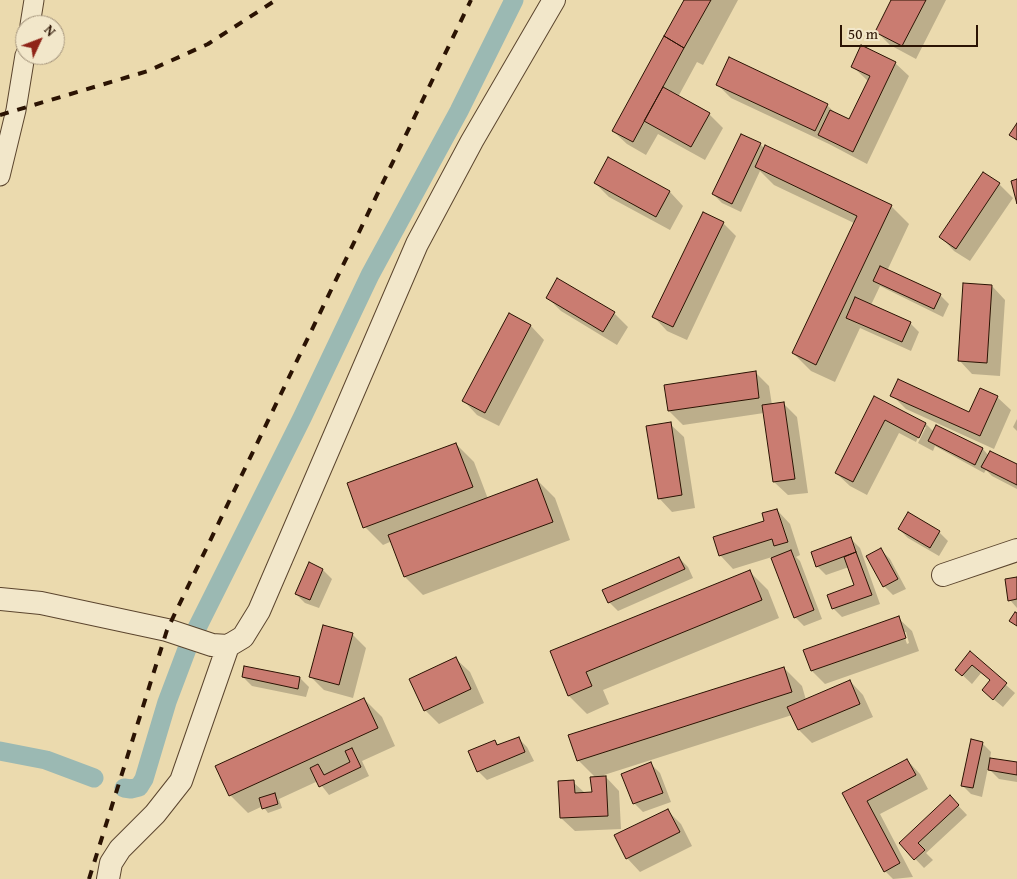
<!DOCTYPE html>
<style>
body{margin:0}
#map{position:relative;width:1017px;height:879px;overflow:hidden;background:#ebdaae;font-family:"Gentium Book Plus",serif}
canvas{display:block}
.north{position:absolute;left:15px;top:15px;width:50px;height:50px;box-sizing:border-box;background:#f2e7ca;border:1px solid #a2927a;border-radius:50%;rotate:47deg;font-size:14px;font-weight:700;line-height:20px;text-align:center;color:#2b1303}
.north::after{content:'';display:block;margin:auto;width:18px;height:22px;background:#8f2418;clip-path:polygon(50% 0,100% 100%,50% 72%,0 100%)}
.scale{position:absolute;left:840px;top:25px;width:138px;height:22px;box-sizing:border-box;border:2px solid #2b1303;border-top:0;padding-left:6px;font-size:15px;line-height:18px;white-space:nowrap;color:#2b1303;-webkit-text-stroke:4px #f2e7ca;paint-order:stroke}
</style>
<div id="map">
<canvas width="1017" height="879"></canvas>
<div class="north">N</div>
<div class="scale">50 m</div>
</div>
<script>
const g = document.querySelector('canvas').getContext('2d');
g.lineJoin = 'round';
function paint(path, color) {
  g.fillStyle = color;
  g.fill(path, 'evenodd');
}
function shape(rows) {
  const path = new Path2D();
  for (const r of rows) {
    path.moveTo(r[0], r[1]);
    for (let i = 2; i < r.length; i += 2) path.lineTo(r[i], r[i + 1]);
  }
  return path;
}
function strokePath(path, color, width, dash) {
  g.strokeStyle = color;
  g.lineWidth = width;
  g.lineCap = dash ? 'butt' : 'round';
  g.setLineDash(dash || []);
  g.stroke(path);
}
const shadow = shape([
 [685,0,738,0,703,65,697,62,678,97,709,114,723,128,705,160,658,134,646,155,627,144,613,131],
 [893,0,946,0,916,59,890,45,877,32],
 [895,63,909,76,867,164,829,144,731,98,718,85,827,105,837,115,849,121,868,81,852,66],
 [760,144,765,149,891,206,909,224,887,271,940,295,949,304,943,317,880,286,871,305,910,323,919,332,911,351,860,328,835,382,811,371,793,353,854,223,774,185,760,171,741,212,722,203,713,194],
 [608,159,670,192,683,206,670,230,609,197,595,183],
 [983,174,999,184,1013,198,970,261,954,251,941,237],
 [723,223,736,236,687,340,667,331,654,317],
 [992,286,1005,300,1000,376,972,374,959,360],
 [547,297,614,313,628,327,617,345,561,311],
 [509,315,531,326,544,340,499,426,477,415,464,401],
 [755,372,769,386,772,405,783,403,797,417,808,493,788,495,774,482,764,413,683,425,669,411,665,386],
 [892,395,970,413,997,397,1011,410,994,449,906,409],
 [874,398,926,424,934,432,937,427,983,449,989,456,1017,466,1017,489,992,476,986,470,984,473,935,446,933,451,918,443,926,427,923,427,916,442,899,433,867,495,850,486,836,473],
 [1017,419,1017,431,1013,427],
 [670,424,684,437,695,508,672,512,659,498],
 [456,444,474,462,488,499,537,480,555,498,570,540,423,595,405,577,392,541,383,545,365,527],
 [777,510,790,524,800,555,796,557,800,561,822,619,804,626,795,617,772,557,733,569,720,555,766,522],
 [899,529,939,532,948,541,939,556,908,538],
 [851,539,860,548,880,604,842,617,833,608,856,586,849,567,826,575,817,566],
 [881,550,890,559,906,589,893,595,884,586],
 [679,558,688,567,693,578,618,611,609,602],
 [323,570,332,579,319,608,305,603,296,594],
 [750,572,768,590,779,618,603,690,609,704,587,714,569,696,551,652],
 [1017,579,1017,608,1010,600],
 [898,618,912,631,919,651,825,684,812,671],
 [903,632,906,632,909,643,907,644],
 [324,626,353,635,366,648,353,698,324,690,310,676],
 [970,653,1015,693,1003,707,992,698,991,681,981,673,972,684,957,670],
 [456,659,470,672,484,703,439,724,425,710],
 [784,668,802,686,806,700,850,681,863,695,873,717,812,743,799,730,792,715,604,775,619,791,621,829,575,831,561,818,573,782,585,793,593,793,595,777,578,760],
 [243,677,300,678,309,687,306,697,252,686],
 [364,699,382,717,395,746,362,761,369,776,329,795,318,781,279,799,282,808,268,813,263,806,248,813,230,795],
 [518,738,527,747,534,761,487,780,478,771,470,752,495,741,499,746],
 [982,743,991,752,990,759,1017,763,1017,782,999,779,988,768,982,797,971,794,962,785],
 [907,760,920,774,928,789,880,814,913,877,893,879,885,871,844,793],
 [651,764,660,773,671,802,643,812,634,803],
 [950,797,967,815,926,853,933,860,924,868,900,843],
 [668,811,681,824,692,846,640,872,627,858]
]);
const canal = shape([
 [196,630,302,418,370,275,459,111,514,0],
 [0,751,46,760,94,778],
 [124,788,131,789,139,787,144,779,167,702,187,649]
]);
const building = shape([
 [684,0,711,0,684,48,664,36,684,0],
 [891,0,926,0,902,46,875,32,891,0],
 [664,36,684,48,633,142,612,131,664,36],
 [861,45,896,62,853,152,818,135,830,110,849,119,870,76,851,67,861,45],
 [729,57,828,104,815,131,716,85,729,57],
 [663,87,710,113,691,147,644,121,663,87],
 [1017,123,1017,140,1009,135,1017,123],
 [741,134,761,143,732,204,712,194,741,134],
 [765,145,892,205,816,365,792,353,857,216,755,167,765,145],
 [608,157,670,191,656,217,594,183,608,157],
 [983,172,1000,183,956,249,939,237,983,172],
 [1017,179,1017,204,1011,181,1017,179],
 [703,212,724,222,673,327,652,317,703,212],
 [880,266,941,294,934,309,873,281,880,266],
 [557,278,615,312,603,332,546,298,557,278],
 [963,283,992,285,987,363,958,361,963,283],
 [855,297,911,322,902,342,846,318,855,297],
 [509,313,531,325,485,413,462,401,509,313],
 [756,371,759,398,668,411,664,385,756,371],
 [898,379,969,412,980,388,998,396,980,436,890,396,898,379],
 [874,396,926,423,919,438,885,420,853,482,835,473,874,396],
 [784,402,795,479,773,482,762,405,784,402],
 [671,422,682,495,658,499,646,426,671,422],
 [936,425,983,448,975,465,928,441,936,425],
 [456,443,473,487,363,528,347,483,456,443],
 [990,451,1017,464,1017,485,981,467,990,451],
 [537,479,553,522,404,577,388,535,537,479],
 [777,509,788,542,774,546,772,539,719,556,713,537,764,521,762,513,777,509],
 [908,512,940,531,930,548,898,529,908,512],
 [851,537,856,552,816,567,811,552,851,537],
 [881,548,898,579,883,587,866,556,881,548],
 [791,550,814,610,794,618,771,558,791,550],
 [856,552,872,595,832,609,827,595,854,585,844,557,856,552],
 [679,557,685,569,608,603,602,590,679,557],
 [309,562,323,569,310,600,295,594,309,562],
 [750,570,762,600,586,672,592,686,568,696,550,651,750,570],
 [1017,577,1017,599,1008,601,1005,579,1017,577],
 [1015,612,1017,613,1017,626,1009,621,1015,612],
 [899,616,906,638,811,671,803,650,899,616],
 [323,625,353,633,339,685,309,677,323,625],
 [970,651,1007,683,993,700,982,690,990,680,972,665,962,676,955,670,970,651],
 [456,657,471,689,424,711,409,679,456,657],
 [244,666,300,677,298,689,242,677,244,666],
 [784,667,792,692,577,761,568,735,784,667],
 [850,680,860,704,798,730,787,707,850,680],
 [364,698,378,728,229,796,215,766,364,698],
 [519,737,525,752,477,772,468,751,495,740,497,745,519,737],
 [971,739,983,742,973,788,961,786,971,739],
 [352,748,361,767,319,787,310,768,318,764,324,775,350,762,345,751,352,748],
 [990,758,1017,762,1017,775,988,770,990,758],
 [907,759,916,775,867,801,900,863,884,872,842,793,907,759],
 [651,762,663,793,633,804,621,774,651,762],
 [606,776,608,816,560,818,558,781,574,780,575,793,592,792,590,777,606,776],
 [275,793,278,804,262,809,259,798,275,793],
 [950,795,959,805,918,843,925,850,914,860,899,843,950,795],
 [668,809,680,832,626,859,614,835,668,809]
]);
const minor = shape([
 [30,25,34,0],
 [0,176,16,110,25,55]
]);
const tertiary = shape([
 [943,575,1017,550],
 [0,599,41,603,167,630,212,645,228,646,243,637,259,611,417,244,472,141,554,0],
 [108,879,111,863,120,849,155,814,181,781,228,646]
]);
const rail = shape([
 [0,115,148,71,208,44,276,0],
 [89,879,167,630,471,0]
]);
paint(shadow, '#0003');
strokePath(canal, '#9bb9b3', 19);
paint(building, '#ca7c71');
strokePath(building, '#2b1303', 1);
strokePath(minor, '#5b452e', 21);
strokePath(tertiary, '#5b452e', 24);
strokePath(minor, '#f2e7ca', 19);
strokePath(tertiary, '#f2e7ca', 22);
strokePath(rail, '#2b1303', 4, [9, 9]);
</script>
